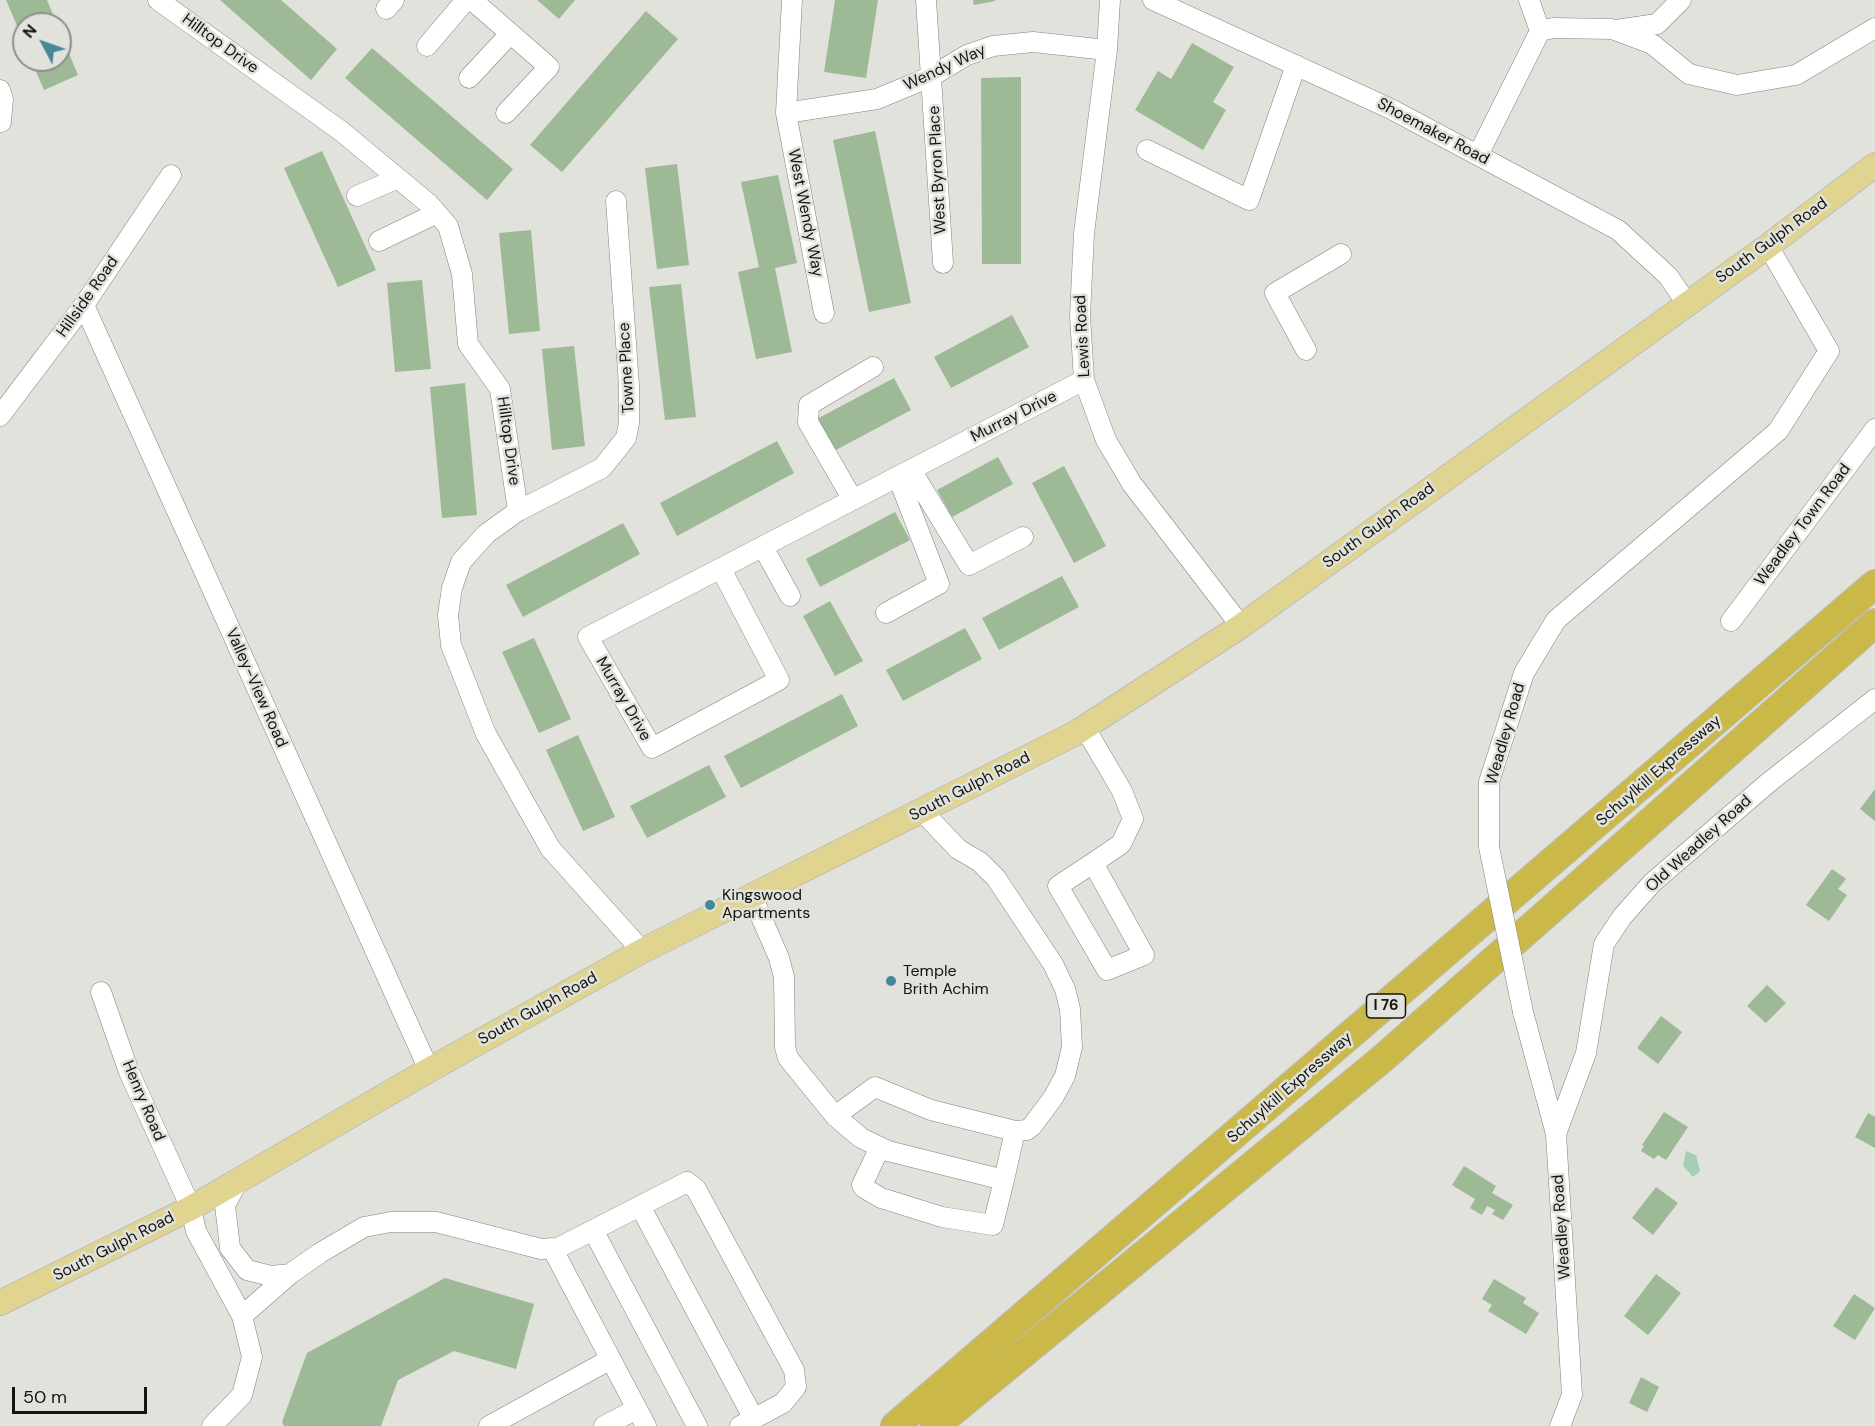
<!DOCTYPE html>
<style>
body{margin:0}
#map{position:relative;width:1875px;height:1426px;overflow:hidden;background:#e0e2db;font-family:"DM Sans",sans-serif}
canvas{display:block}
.north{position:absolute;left:12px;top:12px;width:60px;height:60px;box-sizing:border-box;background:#e0e2db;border:2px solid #8e8f8a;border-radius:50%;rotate:311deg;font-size:16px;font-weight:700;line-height:24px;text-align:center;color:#131311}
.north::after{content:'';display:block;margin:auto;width:21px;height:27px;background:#458898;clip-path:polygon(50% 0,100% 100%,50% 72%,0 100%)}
.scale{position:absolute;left:12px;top:1387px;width:135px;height:27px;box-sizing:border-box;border:3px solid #131311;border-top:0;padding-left:8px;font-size:18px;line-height:21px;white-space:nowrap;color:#131311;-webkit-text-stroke:4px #e0e2db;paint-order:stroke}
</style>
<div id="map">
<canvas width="1875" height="1426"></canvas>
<div class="north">N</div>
<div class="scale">50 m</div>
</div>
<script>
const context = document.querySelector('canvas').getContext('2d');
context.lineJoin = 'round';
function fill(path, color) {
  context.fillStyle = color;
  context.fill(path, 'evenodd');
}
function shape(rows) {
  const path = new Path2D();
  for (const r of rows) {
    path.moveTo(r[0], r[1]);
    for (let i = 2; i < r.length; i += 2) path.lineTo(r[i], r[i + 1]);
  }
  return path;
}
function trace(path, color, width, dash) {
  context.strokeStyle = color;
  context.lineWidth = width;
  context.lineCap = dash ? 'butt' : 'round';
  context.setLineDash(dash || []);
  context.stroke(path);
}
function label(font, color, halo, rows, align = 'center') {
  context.font = font + ' "DM Sans",sans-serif';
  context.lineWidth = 5;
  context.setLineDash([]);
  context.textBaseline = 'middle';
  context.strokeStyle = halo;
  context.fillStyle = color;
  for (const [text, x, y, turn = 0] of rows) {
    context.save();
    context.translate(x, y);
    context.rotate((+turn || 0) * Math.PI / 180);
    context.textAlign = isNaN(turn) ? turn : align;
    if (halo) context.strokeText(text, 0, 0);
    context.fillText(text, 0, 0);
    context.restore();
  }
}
fill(shape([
 [1686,1151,1696,1155,1700,1171,1693,1177,1683,1166]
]), '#a4cfb5');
fill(shape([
 [6,0,47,0,57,24,24,24,24,42],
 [220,0,281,0,337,49,311,80],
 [537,0,575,0,559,19],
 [835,0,878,0,866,78,824,72],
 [973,0,995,0,995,1,974,5],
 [646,11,678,39,562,172,530,145],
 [60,32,78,75,44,90,31,60,60,60],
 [1192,43,1234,67,1213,102,1226,110,1203,150,1135,110,1158,71,1171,79],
 [372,48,513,169,487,200,345,78],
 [1021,77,1021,264,982,264,981,78],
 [875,131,911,303,869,312,833,140],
 [322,151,376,270,338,287,284,168],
 [677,164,689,265,657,269,645,168],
 [778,175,797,263,775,268,792,352,756,359,738,272,759,267,741,182],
 [531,230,540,331,509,334,499,233],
 [422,280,431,369,395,372,387,283],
 [681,284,696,417,665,420,649,287],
 [1012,315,1029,347,951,388,934,357],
 [574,346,585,446,552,450,542,349],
 [894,378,911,410,832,452,815,420],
 [465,383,477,515,442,518,430,387],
 [777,441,794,473,677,536,660,503],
 [998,457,1013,484,952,517,937,490],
 [1064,466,1106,546,1074,563,1032,483],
 [895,512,910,540,820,587,806,559],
 [623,523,640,554,523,617,506,585],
 [1062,576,1079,607,999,650,982,618],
 [830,601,863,661,835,676,803,616],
 [965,628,982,659,903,701,886,670],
 [534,638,571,719,539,733,502,652],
 [842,694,858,726,741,788,724,756],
 [578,735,615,817,583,831,546,750],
 [709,765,726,797,647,838,630,806],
 [1875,789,1875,821,1860,809],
 [1832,869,1846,879,1838,889,1847,895,1829,921,1806,905],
 [1767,985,1786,1003,1766,1023,1747,1006],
 [1661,1016,1682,1032,1658,1064,1637,1048],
 [1664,1112,1688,1127,1666,1160,1658,1155,1654,1159,1641,1151,1644,1146,1642,1145],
 [1868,1113,1875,1117,1875,1148,1855,1137],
 [1464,1166,1496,1186,1492,1193,1513,1205,1503,1220,1492,1214,1495,1210,1487,1206,1482,1215,1470,1208,1475,1199,1452,1185],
 [1656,1187,1678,1203,1653,1235,1632,1218],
 [1656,1274,1681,1293,1648,1335,1624,1316],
 [445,1278,534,1304,516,1369,454,1351,398,1380,381,1426,284,1426,282,1422,307,1353],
 [1494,1279,1526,1298,1523,1303,1539,1313,1526,1334,1488,1311,1492,1305,1482,1299],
 [1854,1294,1875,1308,1855,1340,1833,1326],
 [1641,1377,1659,1387,1647,1412,1629,1403]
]), '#9db995');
const minor = shape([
 [158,0,341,131,429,204,448,226,462,274,468,344,500,389,518,511,486,534,461,562,452,588,448,615,451,645,486,734,550,848,642,951],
 [472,0,549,67,506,113],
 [792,0,786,113,824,313],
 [926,0,943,263],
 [1110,0,1107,50,1084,233,1080,316,1084,380,1106,440,1132,484,1241,626],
 [1153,0,1391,109,1618,230,1668,276,1686,302],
 [1529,0,1540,31],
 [386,9,394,0],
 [1616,30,1657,24,1681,0],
 [427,46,466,0],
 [469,78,510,34],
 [0,90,3,99,1,122],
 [786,113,877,99,932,76,967,55,993,46,1033,42,1107,50],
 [1147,150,1249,200,1296,65],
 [1478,155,1540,31,1553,28,1612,29,1652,44,1689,74,1737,85,1796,75,1875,28],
 [357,196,398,178],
 [379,241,437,213],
 [84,305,429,1070],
 [1306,350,1275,293,1341,254],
 [0,416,84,305,171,175],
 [911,470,969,565,1023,537],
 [853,500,808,422,809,405,873,367],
 [518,511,602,468,626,438,629,423,629,386,616,201],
 [763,547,790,596],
 [721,569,779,680,652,748,588,637,1084,380],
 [886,613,939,584,898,477],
 [1731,621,1875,429],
 [1085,728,1122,791,1133,819,1121,844,1093,863,1058,886,1107,970,1144,955,1093,863],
 [1489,847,1489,782,1524,673,1556,620,1778,431,1829,351,1768,246],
 [752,896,779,958,784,977,785,1047,788,1058,835,1116,861,1138,888,1151,1004,1180,1015,1131,1027,1130,1032,1126,1053,1098,1065,1076,1072,1047,1070,1009,1065,989,1053,964,996,878,980,862,958,849,922,811],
 [101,992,129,1072,191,1208,196,1231,242,1316,252,1357,242,1395,212,1426],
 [1523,1012,1556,1134,1572,1395,1560,1426],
 [835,1116,875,1087,931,1110,1015,1131],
 [1556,1134,1586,1053,1604,944,1622,917,1652,883,1768,783,1875,699],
 [880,1147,862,1185,864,1188,881,1198,942,1217,993,1225,1004,1180],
 [238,1181,225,1205,230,1248,247,1270,271,1276,290,1274],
 [640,1206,754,1419],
 [593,1230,697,1426],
 [552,1248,646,1426],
 [242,1316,290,1274,320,1253,364,1227,391,1222,436,1222,541,1249,558,1248,687,1182,696,1189,794,1370,796,1387,783,1403,740,1426],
 [489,1426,611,1359],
 [604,1426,637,1409]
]);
const major = shape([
 [0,1303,191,1208,429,1070,642,951,1076,733,1241,626,1768,246,1875,165]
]);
const highway = shape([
 [895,1426,1875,584],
 [935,1426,1382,1059,1875,623]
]);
trace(minor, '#82837e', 21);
trace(major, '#bdbdbc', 26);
trace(highway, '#bdbdbc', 30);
trace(minor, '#fff', 20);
trace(major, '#dfd591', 24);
trace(highway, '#cab948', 28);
const minorBridge = shape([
 [1489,847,1523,1012]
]);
trace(minorBridge, '#82837e', 21, []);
trace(minorBridge, '#fff', 20);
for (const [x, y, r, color] of [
 [710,905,6,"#458898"],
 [891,981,6,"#458898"]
]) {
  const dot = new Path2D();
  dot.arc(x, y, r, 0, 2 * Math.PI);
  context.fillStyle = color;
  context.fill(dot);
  trace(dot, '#e0e2db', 2);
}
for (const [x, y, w] of [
 [1386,1006,39]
]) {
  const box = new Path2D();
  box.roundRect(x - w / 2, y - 12, w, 24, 4.5);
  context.fillStyle = '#e0e2db';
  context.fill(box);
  trace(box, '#131311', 1.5);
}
label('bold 15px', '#131311', null, [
 ["I 76",1386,1006]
]);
label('16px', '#131311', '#e0e2db', [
 ["Hilltop Drive",220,44,36],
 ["Wendy Way",945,68,-25],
 ["Shoemaker Road",1433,132,28],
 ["West Byron Place",938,170,-93],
 ["West Wendy Way",805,213,79],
 ["South Gulph Road",1772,241,-36],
 ["Hillside Road",88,297,-55],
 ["Lewis Road",1083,336,-93],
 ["Towne Place",627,368,-93],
 ["Murray Drive",1014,417,-27],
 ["Hilltop Drive",508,441,82],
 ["Weadley Town Road",1803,525,-53],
 ["South Gulph Road",1379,526,-36],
 ["Valley-View Road",256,688,66],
 ["Murray Drive",623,699,60],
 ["Weadley Road",1506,734,-74],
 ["Schuylkill Expressway",1659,771,-41],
 ["South Gulph Road",970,787,-27],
 ["Old Weadley Road",1699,844,-42],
 ["South Gulph Road",538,1009,-29],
 ["Schuylkill Expressway",1290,1088,-41],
 ["Henry Road",143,1101,67],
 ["Weadley Road",1562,1227,-94],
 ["South Gulph Road",114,1247,-27]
]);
label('16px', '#131311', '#e0e2db', [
 ["Kingswood",722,896],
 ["Apartments",722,914],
 ["Temple",903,972],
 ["Brith Achim",903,990]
], 'left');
</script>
